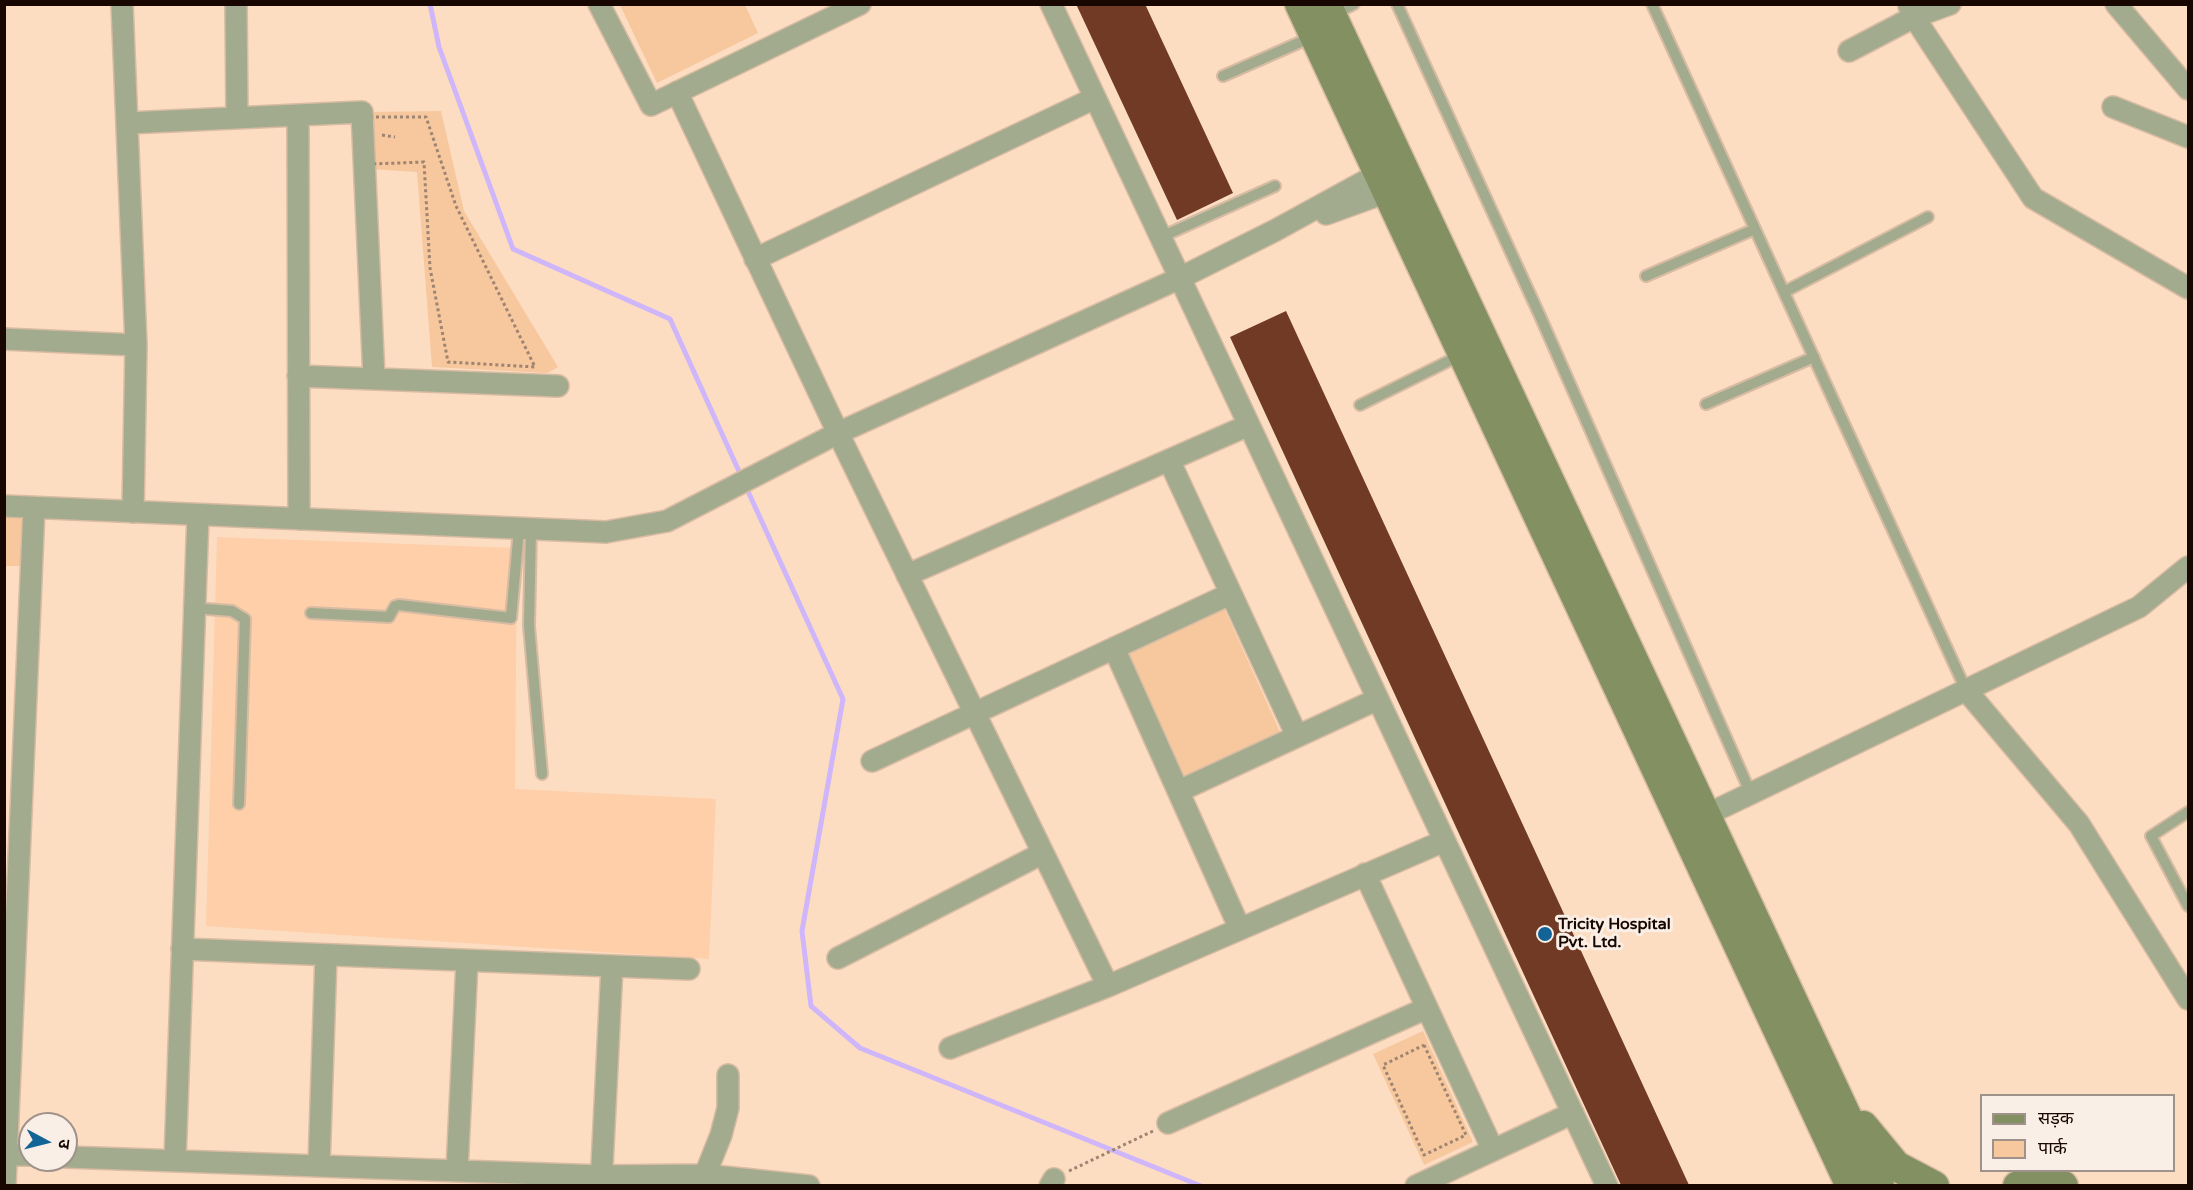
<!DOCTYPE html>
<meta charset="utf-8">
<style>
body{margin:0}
#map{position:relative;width:2193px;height:1190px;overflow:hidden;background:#fdddc2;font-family:"Varela Round","Noto Sans Devanagari",sans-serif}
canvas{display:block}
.frame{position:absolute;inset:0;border:6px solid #180700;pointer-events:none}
.legend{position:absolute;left:1980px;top:1094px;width:195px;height:78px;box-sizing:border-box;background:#f9efe6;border:2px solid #9f928a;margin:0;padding:8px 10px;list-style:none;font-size:18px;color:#180700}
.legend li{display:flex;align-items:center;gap:12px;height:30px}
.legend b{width:30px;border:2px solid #9f928a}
.north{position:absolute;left:18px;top:1112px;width:60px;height:60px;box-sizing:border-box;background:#f9efe6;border:2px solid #9f928a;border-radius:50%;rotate:97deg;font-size:16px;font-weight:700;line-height:24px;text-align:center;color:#180700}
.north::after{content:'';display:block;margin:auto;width:21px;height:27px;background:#116495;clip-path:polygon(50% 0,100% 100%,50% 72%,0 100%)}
</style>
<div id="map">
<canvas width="2193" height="1190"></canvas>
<div class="frame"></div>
<ul class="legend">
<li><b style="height:8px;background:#829062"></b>सड़क</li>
<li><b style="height:16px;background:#f7c79d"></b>पार्क</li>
</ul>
<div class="north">उ</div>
</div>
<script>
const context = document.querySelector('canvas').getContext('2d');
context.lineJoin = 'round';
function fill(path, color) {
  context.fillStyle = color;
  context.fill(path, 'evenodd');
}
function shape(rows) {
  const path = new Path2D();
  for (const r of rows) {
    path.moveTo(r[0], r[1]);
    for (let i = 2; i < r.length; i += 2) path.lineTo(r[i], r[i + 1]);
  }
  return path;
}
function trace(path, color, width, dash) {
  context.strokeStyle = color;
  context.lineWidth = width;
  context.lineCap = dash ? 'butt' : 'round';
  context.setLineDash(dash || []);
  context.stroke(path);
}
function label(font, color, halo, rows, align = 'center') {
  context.font = font + ' "Varela Round",sans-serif';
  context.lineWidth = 6;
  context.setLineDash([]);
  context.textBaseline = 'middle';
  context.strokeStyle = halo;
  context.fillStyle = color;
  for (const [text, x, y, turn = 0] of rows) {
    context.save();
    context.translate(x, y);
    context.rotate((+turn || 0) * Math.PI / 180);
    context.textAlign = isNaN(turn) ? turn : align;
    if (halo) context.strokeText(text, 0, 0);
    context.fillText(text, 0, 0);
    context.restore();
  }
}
fill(shape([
 [217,537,517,548,515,789,716,799,709,959,206,926]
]), '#fecfa8');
fill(shape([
 [620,5,745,5,758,33,657,83],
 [441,111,464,211,558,367,547,373,432,367,417,172,370,169,368,112],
 [5,515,24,516,22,566,5,566],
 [1224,608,1281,734,1182,779,1126,653],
 [1423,1031,1473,1142,1424,1165,1373,1054]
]), '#f7c79d');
trace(shape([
 [430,4,439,47,513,249,670,319,742,478],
 [746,487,843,699,802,931,811,1006,860,1048,1201,1186]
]), '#cfb5f9', 5);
fill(shape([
 [1076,4,1145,4,1233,193,1177,220],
 [1286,311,1689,1185,1621,1185,1230,337]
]), '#703a25');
const lane = shape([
 [1397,4,1540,316,1751,794],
 [1652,4,1966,690],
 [1334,14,1354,4],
 [1223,76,1312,37],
 [1161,237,1275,186],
 [1646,276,1755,229],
 [1784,292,1928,217],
 [1706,404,1814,357],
 [1360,405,1463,354],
 [531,529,529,626,542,774],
 [194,608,232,611,245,619,239,804],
 [311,613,389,617,395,606,399,605,511,618,519,529],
 [2188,812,2151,836,2188,906]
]);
const street = shape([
 [122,4,136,345,133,512],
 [236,4,237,118],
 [599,4,651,105,860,4],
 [1051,4,1607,1186],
 [1950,4,1914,17,2033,198,2188,288],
 [2116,4,2188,89],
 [1849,51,1914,17,1909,6],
 [677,92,838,433,1108,986],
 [2113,107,2188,137],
 [298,115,299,519],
 [128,123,362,112,374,379],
 [1326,214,1398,188],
 [755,259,1095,98],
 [4,339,136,345],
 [298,376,558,386],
 [1169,460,1297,736],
 [4,506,606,532,667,521,838,433,1180,278,1274,231,1391,167],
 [907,575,1249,425],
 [1114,648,1240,929],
 [1966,690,2079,824,2188,999],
 [872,761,1230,594],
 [1179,791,1378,699],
 [1706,815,2139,607,2188,567],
 [1365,874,1492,1148],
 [182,949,689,969],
 [838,958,1043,853],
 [950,1048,1108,986,1444,841],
 [1168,1123,1427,1008],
 [7,1155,30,1155],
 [66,1157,601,1176,705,1175,809,1186],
 [175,1161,198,515],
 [319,1166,326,955],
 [457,1171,467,961],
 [705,1175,721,1135,728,1108,728,1075],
 [5,1186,34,508],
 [601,1186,612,966],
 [1050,1186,1054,1179],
 [1416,1186,1573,1113]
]);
const secondary = shape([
 [1300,4,1851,1186],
 [1326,4,1879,1186],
 [1863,1126,1896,1166,1934,1186],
 [2018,1186,2031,1182,2063,1186]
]);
trace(lane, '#d8bba3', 14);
trace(street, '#d8bba3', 24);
trace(secondary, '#d8bba3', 33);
trace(shape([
 [370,117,426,117,456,206,535,367,448,362,430,268,424,162,372,164,370,117],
 [382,135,395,137],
 [1424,1045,1466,1135,1424,1155,1383,1065,1424,1045],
 [1069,1171,1153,1131]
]), '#9e8472', 3, [3, 3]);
trace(lane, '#a2ab8d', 10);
trace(street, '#a2ab8d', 21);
trace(secondary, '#829062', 30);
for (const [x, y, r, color] of [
 [1545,934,8,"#116495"]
]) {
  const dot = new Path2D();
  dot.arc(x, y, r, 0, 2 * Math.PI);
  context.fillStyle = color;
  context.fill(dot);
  trace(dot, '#f9efe6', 2);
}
label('bold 16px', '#180700', '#f9efe6', [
 ["Tricity Hospital",1558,925],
 ["Pvt. Ltd.",1558,943]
], 'left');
</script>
